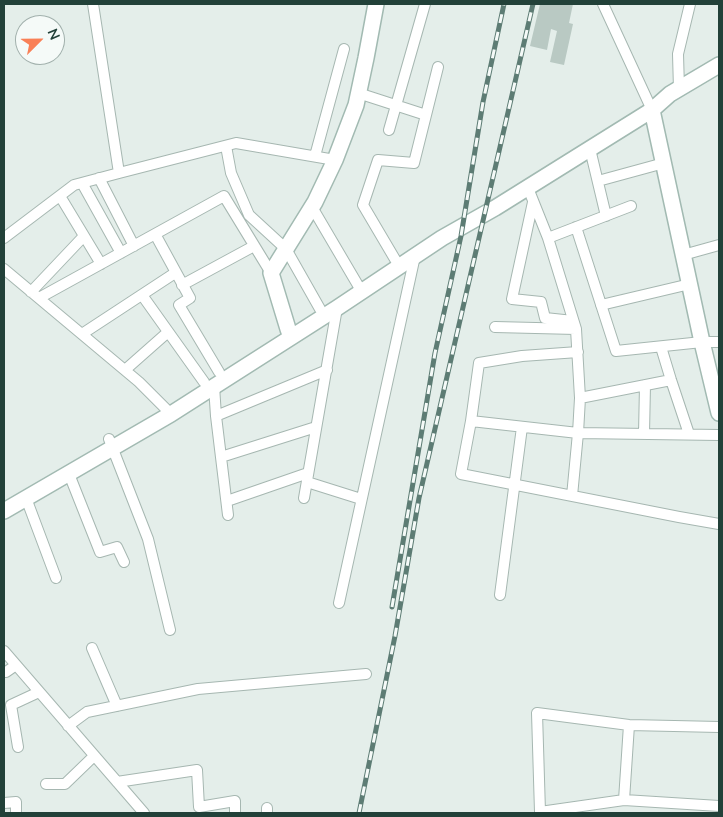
<!DOCTYPE html>
<style>
body{margin:0}
#map{position:relative;width:723px;height:817px;overflow:hidden;background:#e4eeea;font-family:"Nunito Sans",sans-serif}
canvas{display:block}
.frame{position:absolute;inset:0;border:5px solid #224139;pointer-events:none}
.north{position:absolute;left:15px;top:15px;width:50px;height:50px;box-sizing:border-box;background:#f5faf8;border:1px solid #a1b0ac;border-radius:50%;rotate:67deg;font-size:14px;font-weight:700;line-height:20px;text-align:center;color:#224139}
.north::after{content:'';display:block;margin:auto;width:18px;height:22px;background:#f98057;clip-path:polygon(50% 0,100% 100%,50% 72%,0 100%)}
</style>
<div id="map">
<canvas width="723" height="817"></canvas>
<div class="frame"></div>
<div class="north">N</div>
</div>
<script>
const context = document.querySelector('canvas').getContext('2d');
context.lineJoin = 'round';
function fill(path, color) {
  context.fillStyle = color;
  context.fill(path, 'evenodd');
}
function shape(rows) {
  const path = new Path2D();
  for (const r of rows) {
    path.moveTo(r[0], r[1]);
    for (let i = 2; i < r.length; i += 2) path.lineTo(r[i], r[i + 1]);
  }
  return path;
}
function trace(path, color, width, dash) {
  context.strokeStyle = color;
  context.lineWidth = width;
  context.lineCap = dash ? 'butt' : 'round';
  context.setLineDash(dash || []);
  context.stroke(path);
}
fill(shape([
 [540,4,573,4,569,23,573,24,564,65,550,62,557,31,551,29,547,50,530,46]
]), '#b9c9c3');
const street = shape([
 [93,4,119,173],
 [603,4,652,110],
 [679,89,678,54,690,4],
 [358,93,426,115],
 [389,130,425,4],
 [226,146,231,173,249,215,286,249,320,309],
 [590,149,606,216],
 [315,156,344,49],
 [99,178,134,246],
 [598,181,664,163],
 [82,183,121,253],
 [528,188,548,238,576,329,580,398,578,433,572,496],
 [60,196,101,264],
 [533,202,512,299,541,302,545,318,573,321],
 [312,207,359,287],
 [576,227,616,351,702,342,719,342],
 [155,234,190,298,179,305,219,372],
 [4,238,74,185,119,173,236,143,335,160],
 [548,238,631,206],
 [683,255,719,245],
 [399,266,363,205,378,160,414,163,438,67],
 [4,269,139,382,171,414],
 [182,285,254,246],
 [31,292,84,236],
 [142,295,204,382],
 [39,298,224,196,271,273],
 [601,305,690,284],
 [495,327,576,329],
 [82,334,175,273],
 [661,347,671,380,689,434],
 [578,352,522,356,479,363,471,421,461,474,679,517,719,524],
 [125,370,168,332],
 [214,386,216,416,228,515],
 [580,398,671,380],
 [216,416,327,370],
 [471,421,578,433,719,435],
 [644,434,645,385],
 [109,439,148,539,170,630],
 [221,457,316,427],
 [69,474,100,552,117,547,124,562],
 [307,482,361,499],
 [26,498,56,578],
 [304,498,337,308],
 [227,501,308,473],
 [500,595,522,427],
 [339,603,415,256],
 [92,648,117,706],
 [4,651,144,813],
 [4,672,6,672,16,665],
 [68,726,87,712,198,689,366,674],
 [719,727,629,725,537,713,540,812,624,800,719,806],
 [18,747,11,705,39,692],
 [117,782,197,770,199,807,235,801,235,813],
 [46,784,65,784,94,756],
 [624,800,629,725],
 [4,803,16,802,16,813],
 [267,813,267,808]
]);
const secondary = shape([
 [652,110,702,342,719,413],
 [291,337,288,329,271,273,315,202,335,160,356,105,366,58,376,4],
 [4,511,171,414,337,308,442,238,495,208,652,110,670,94,719,65]
]);
trace(street, '#a6b7b1', 12);
trace(secondary, '#a2bab2', 18);
trace(street, '#fff', 10);
trace(secondary, '#fff', 15);
const rail = shape([
 [392,607,435,353,461,236,483,102,504,4],
 [359,813,395,636,419,498,533,4]
]);
trace(rail, '#5d7c74', 5);
trace(rail, '#f5faf8', 3, [9]);
</script>
